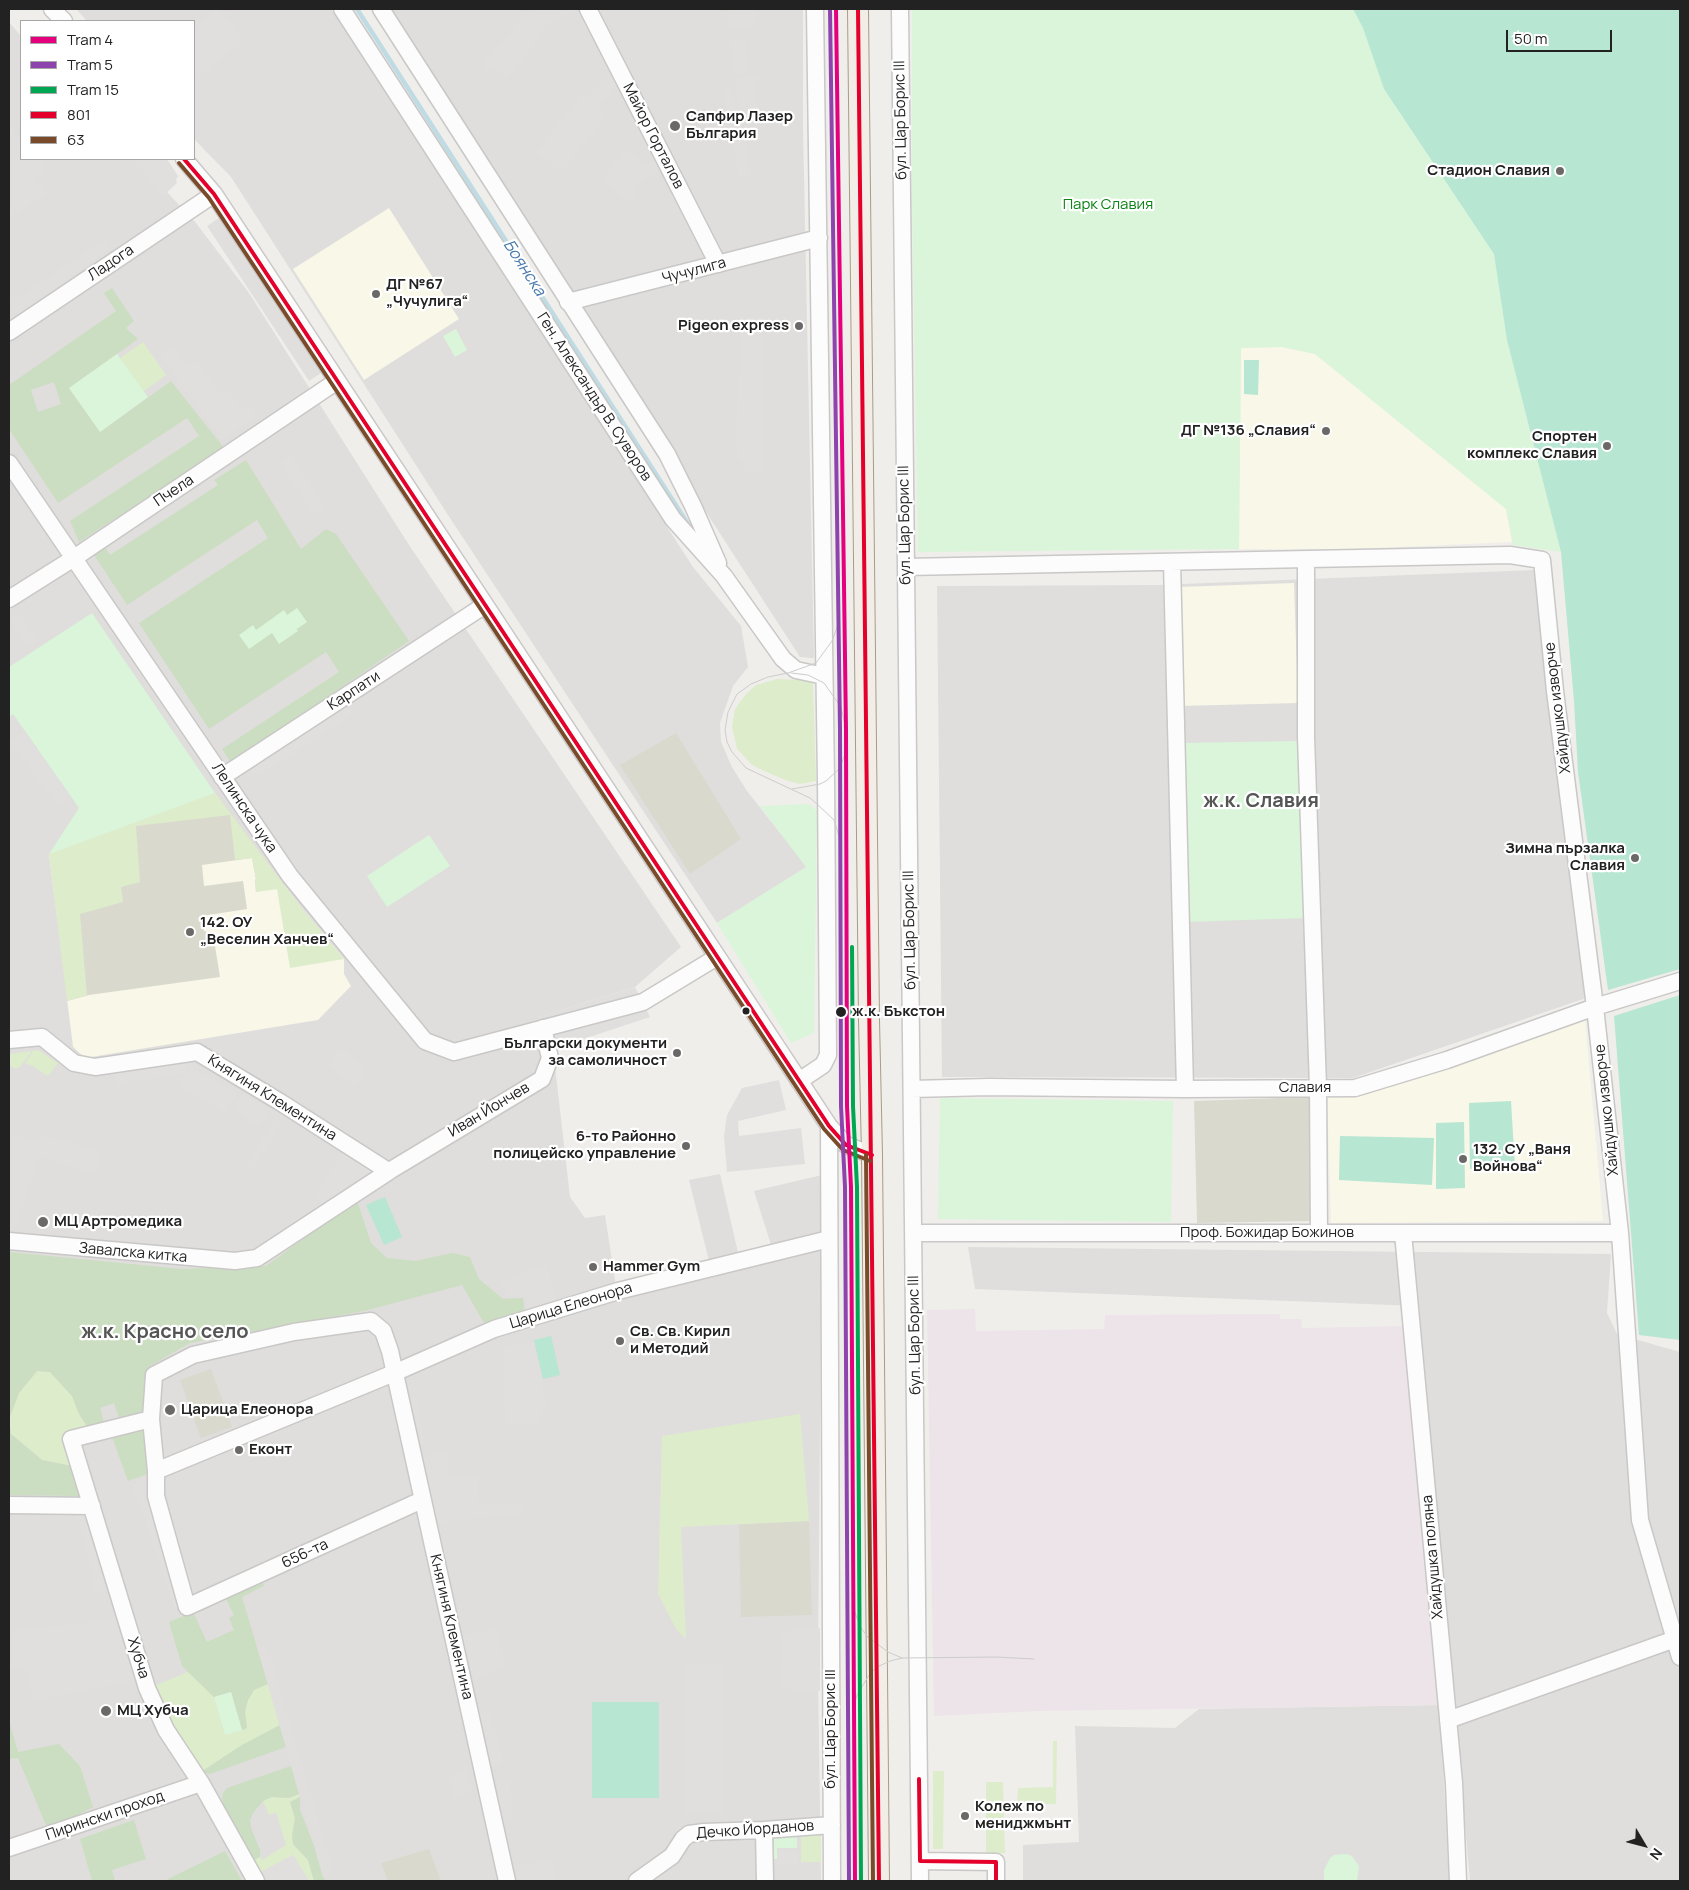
<!DOCTYPE html>
<meta charset="utf-8">
<style>
body{margin:0}
#map{position:relative;width:1689px;height:1890px;overflow:hidden;background:#f0eeeb;font-family:Manrope,sans-serif}
canvas{display:block}
.frame{position:absolute;inset:0;border:10px solid #222;pointer-events:none}
.legend{position:absolute;left:20px;top:20px;width:175px;height:140px;box-sizing:border-box;background:#fff;border:1px solid #a7a7a7;margin:0;padding:6px 9px;list-style:none;font-size:15px;color:#222}
.legend li{display:flex;align-items:center;gap:10px;height:25px}
.legend b{width:25px;border:1px solid #a7a7a7}
.north{position:absolute;left:1619px;top:1820px;width:50px;height:50px;-webkit-text-stroke:4px #fff;paint-order:stroke;rotate:127deg;font-size:14px;font-weight:700;line-height:20px;text-align:center;color:#222}
.north::after{content:'';display:block;margin:auto;width:18px;height:22px;background:#222;clip-path:polygon(50% 0,100% 100%,50% 72%,0 100%)}
.scale{position:absolute;left:1506px;top:30px;width:106px;height:22px;box-sizing:border-box;border:2px solid #222;border-top:0;padding-left:6px;font-size:15px;line-height:18px;white-space:nowrap;color:#222;-webkit-text-stroke:4px #fff;paint-order:stroke}
</style>
<div id="map">
<canvas width="1689" height="1890"></canvas>
<div class="frame"></div>
<ul class="legend">
<li><b style="height:6px;background:#e5007d"></b>Tram 4</li>
<li><b style="height:6px;background:#8e44ad"></b>Tram 5</li>
<li><b style="height:6px;background:#00a651"></b>Tram 15</li>
<li><b style="height:6px;background:#e4002b"></b>801</li>
<li><b style="height:6px;background:#7a4b2a"></b>63</li>
</ul>
<div class="north">N</div>
<div class="scale">50 m</div>
</div>
<script>
const context = document.querySelector('canvas').getContext('2d');
context.lineJoin = 'round';
function fill(path, color) {
  context.fillStyle = color;
  context.fill(path, 'evenodd');
}
function shape(rows) {
  const path = new Path2D();
  for (const r of rows) {
    path.moveTo(r[0], r[1]);
    for (let i = 2; i < r.length; i += 2) path.lineTo(r[i], r[i + 1]);
  }
  return path;
}
function trace(path, color, width, dash) {
  context.strokeStyle = color;
  context.lineWidth = width;
  context.lineCap = dash ? 'butt' : 'round';
  context.setLineDash(dash || []);
  context.stroke(path);
}
function label(font, color, halo, rows, align = 'center') {
  context.font = font + ' Manrope,sans-serif';
  context.lineWidth = 4.5;
  context.setLineDash([]);
  context.textBaseline = 'middle';
  context.strokeStyle = halo;
  context.fillStyle = color;
  for (const [text, x, y, turn = 0] of rows) {
    context.save();
    context.translate(x, y);
    context.rotate((+turn || 0) * Math.PI / 180);
    context.textAlign = isNaN(turn) ? turn : align;
    if (halo) context.strokeText(text, 0, 0);
    context.fillText(text, 0, 0);
    context.restore();
  }
}
fill(shape([
 [76,9,331,9,693,567,741,626,748,667,733,686,720,723,721,742,732,767,747,791,807,867,717,923,448,515,231,177,194,139,194,21,87,21],
 [380,9,803,9,803,127,814,658,800,657],
 [9,22,21,36,21,159,136,159,196,223,249,293,409,545,681,947,635,987,539,1017,553,1049,570,1197,585,1218,605,1215,616,1287,710,1265,689,1180,720,1174,739,1257,772,1248,754,1191,822,1175,818,1670,821,1881,9,1881],
 [1534,570,1586,998,1353,1078,942,1077,937,586,1159,585],
 [968,1247,1611,1254,1607,1313,1617,1334,1680,1352,1680,1881,1470,1881,1419,1306,975,1289],
 [1440,1705,1449,1881,1023,1881,1023,1845,1079,1842,1075,1726,1175,1728,1199,1709]
]), '#dfdedc');
fill(shape([
 [975,1309,976,1331,1104,1329,1105,1315,1280,1314,1280,1319,1301,1319,1302,1328,1404,1326,1440,1705,1038,1711,934,1716,927,1310]
]), '#ede4e9');
fill(shape([
 [389,208,459,319,364,380,293,269],
 [1282,347,1315,354,1506,509,1512,542,1352,549,1239,549,1241,348],
 [1294,583,1298,703,1179,706,1178,587],
 [215,793,299,905,344,959,344,974,351,986,318,1020,85,1058,73,1047,49,854],
 [1585,1019,1603,1221,1331,1223,1327,1096,1362,1094]
]), '#f8f7e8');
fill(shape([
 [676,733,741,839,690,874,620,765],
 [215,793,284,885,256,892,255,879,256,879,252,858,202,865,204,886,243,881,247,909,202,916,204,931,213,934,220,977,89,995,67,1001,54,893,126,826],
 [1309,1097,1312,1221,1197,1223,1194,1101],
 [211,1369,232,1427,201,1438,180,1380],
 [809,1521,812,1615,741,1617,739,1524],
 [429,1849,441,1881,388,1881,381,1863]
]), '#d9d9cd');
fill(shape([
 [143,342,166,375,143,392,120,358],
 [777,679,802,680,813,683,816,781,800,784,788,781,764,771,752,765,737,749,732,727,735,709,746,694,756,685],
 [215,793,299,905,344,959,290,968,277,889,256,892,255,879,256,879,252,858,235,860,230,815,136,826,140,882,121,887,123,902,80,914,87,995,67,1001,49,854],
 [38,1050,58,1063,48,1076,31,1065,25,1063,33,1051],
 [32,1051,19,1068,14,1068,9,1065,9,1054],
 [37,1371,50,1372,72,1396,79,1414,90,1431,66,1437,72,1466,42,1460,11,1434,9,1419,19,1393],
 [800,1414,809,1521,681,1527,686,1639,676,1629,658,1594,662,1436],
 [188,1672,214,1697,225,1735,247,1728,245,1711,248,1700,254,1690,268,1684,280,1725,242,1745,201,1772,181,1741,156,1685],
 [1053,1741,1057,1741,1056,1804,1017,1804,1018,1788,1053,1787],
 [933,1771,944,1771,943,1849,933,1849],
 [986,1782,1003,1782,1005,1853,986,1853],
 [299,1794,300,1797,290,1802,295,1818,292,1836,293,1844,308,1860,314,1881,309,1881,293,1855,261,1872,253,1861,260,1857,262,1860,286,1845,276,1812,269,1815,263,1801,272,1797,289,1798],
 [801,1834,821,1834,821,1862,801,1862]
]), '#ddeccb');
fill(shape([
 [112,288,134,321,126,328,138,339,69,388,100,432,171,381,224,448,79,542,70,521,199,436,187,418,58,503,9,429,9,385,116,311,104,293],
 [54,382,61,404,38,412,31,390],
 [246,460,301,549,326,529,336,534,409,641,231,763,222,749,339,672,326,652,209,729,139,623,268,538,257,520,127,605,94,555],
 [357,1200,371,1243,387,1258,415,1261,452,1253,470,1257,479,1279,503,1299,523,1298,525,1315,484,1323,462,1285,364,1311,190,1343,148,1367,144,1416,120,1421,114,1403,100,1408,105,1426,90,1431,79,1414,72,1396,50,1372,37,1371,19,1393,9,1419,11,1434,42,1460,72,1466,79,1496,9,1495,9,1252,182,1269,266,1266],
 [145,1426,150,1473,128,1481,112,1437],
 [262,1581,264,1586,242,1597,268,1684,254,1690,248,1700,245,1711,247,1728,242,1730,231,1692,214,1697,182,1666,169,1622,193,1612,207,1642,234,1630,229,1618,234,1615,226,1599],
 [9,1720,18,1752,59,1744,80,1766,93,1807,48,1830,18,1758,9,1759],
 [280,1725,286,1747,210,1774,201,1772,242,1745],
 [291,1766,299,1794,289,1798,272,1797,263,1801,253,1813,250,1820,251,1828,260,1850,260,1857,252,1861,225,1813,222,1798,223,1793,227,1788],
 [300,1797,300,1810,315,1848,323,1877,327,1881,314,1881,308,1860,293,1844,292,1836,295,1818,290,1802],
 [134,1820,146,1859,112,1870,115,1881,92,1881,80,1839],
 [225,1851,242,1881,169,1881,168,1879]
]), '#cbdec1');
fill(shape([
 [912,9,1353,9,1363,28,1384,89,1494,253,1507,340,1561,552,1513,545,1506,509,1315,354,1282,347,1241,348,1239,549,918,552,912,195],
 [456,329,467,350,455,357,443,336],
 [117,354,148,397,100,432,69,388],
 [297,608,307,622,297,629,295,627,298,631,279,644,272,633,249,649,239,635,253,625,256,630,284,610,287,615],
 [92,613,215,793,49,854,79,808,13,714,9,717,9,667],
 [1300,741,1307,918,1186,922,1179,743],
 [806,804,811,805,817,811,814,1033,791,1043,717,923,806,867,760,806],
 [429,835,450,866,387,907,367,876],
 [940,1098,1173,1101,1171,1222,938,1219],
 [231,1692,242,1730,225,1735,214,1697],
 [774,1834,797,1834,797,1848,777,1848,777,1859,773,1859],
 [1346,1854,1352,1856,1359,1866,1357,1881,1324,1881,1324,1870,1330,1858,1334,1855]
]), '#daf5da');
fill(shape([
 [1353,9,1680,9,1680,969,1608,990,1578,772,1574,701,1561,552,1507,340,1494,254,1384,89,1363,28],
 [1244,360,1259,360,1258,395,1244,394],
 [1680,995,1680,1340,1639,1335,1614,1016],
 [1511,1101,1515,1168,1470,1169,1469,1103],
 [1464,1122,1465,1188,1436,1189,1436,1123],
 [1340,1136,1434,1138,1432,1185,1339,1180],
 [385,1197,402,1237,384,1245,366,1205],
 [551,1336,560,1375,543,1379,534,1340],
 [592,1702,659,1702,659,1798,592,1798]
]), '#b7e6d2');
fill(shape([
 [216,9,219,9,245,40,194,81,194,27],
 [534,9,577,9,542,26,547,30,506,79,493,68,487,73,480,67,526,13],
 [727,9,756,9,756,27,728,29],
 [746,39,748,73,734,74,728,40],
 [610,74,619,84,598,107,607,116,562,173,536,152,581,95,585,98],
 [757,76,757,119,742,118,734,78],
 [733,88,751,175,739,177,722,90],
 [9,123,21,139,21,159,42,159,48,167,36,177,47,193,9,219],
 [628,149,645,164,658,155,665,166,635,188,639,192,629,204,601,179],
 [131,159,167,159,178,176,176,180,177,183,163,196],
 [219,218,321,373,309,381,207,226],
 [103,240,110,250,9,319,9,304],
 [741,317,761,317,761,474,744,473,744,460,739,459,738,453,735,451],
 [171,346,186,366,196,359,222,395,229,391,242,409,249,404,257,415,222,441,159,355],
 [291,454,326,507,314,515,279,462],
 [210,474,218,485,110,555,103,544],
 [20,612,38,641,27,648,9,620],
 [347,700,356,713,256,777,248,764],
 [24,730,72,798,59,808,9,742],
 [635,987,650,1017,553,1049,539,1017],
 [340,1047,369,1069,355,1087,326,1065],
 [184,1061,186,1073,191,1066,237,1094,225,1113,179,1085,186,1073,116,1084,114,1072],
 [779,1080,786,1110,738,1121,739,1136,801,1128,805,1164,727,1172,724,1136,727,1115,742,1088],
 [243,1093,270,1110,260,1127,233,1110],
 [275,1118,282,1122,253,1171,246,1167],
 [9,1133,36,1142,41,1134,102,1152,94,1175,39,1156,17,1226,9,1224],
 [345,1149,380,1170,322,1205,315,1194],
 [547,1264,557,1301,527,1310,524,1295,506,1296,502,1281],
 [534,1343,547,1409,541,1411,541,1423,505,1425,503,1347],
 [417,1397,425,1444,413,1446,403,1398],
 [447,1454,448,1475,478,1476,479,1503,523,1505,524,1514,432,1523,416,1455],
 [157,1475,199,1601,174,1609,132,1484],
 [93,1512,113,1588,96,1593,77,1516],
 [120,1619,138,1681,35,1700,24,1666,9,1670,9,1631],
 [497,1628,505,1666,474,1681,460,1635],
 [820,1628,820,1691,780,1689,783,1631],
 [267,1644,334,1874,323,1877,257,1647],
 [685,1665,723,1665,723,1813,685,1813],
 [480,1713,491,1714,492,1729,497,1730,498,1750,502,1750,502,1764,490,1766],
 [467,1772,473,1791,454,1797,448,1778],
 [510,1781,513,1820,501,1822,497,1783],
 [777,1851,798,1851,798,1865,777,1865],
 [293,1855,309,1881,266,1881,261,1872],
 [554,1861,555,1881,518,1881,514,1865]
]), '#e0dfde');
trace(shape([
 [357,9,690,527]
]), '#bfdbe3', 4.5);
const minor = shape([
 [52,9,64,21],
 [342,9,673,519,724,576,783,659,796,670,824,676],
 [381,9,667,454,693,506,718,563],
 [588,9,718,264],
 [900,9,920,1881],
 [184,159,214,194,829,1126,846,1145,872,1155],
 [568,302,819,238],
 [9,332,214,194],
 [9,463,290,876,425,1041,454,1052,643,1002,717,957],
 [1306,560,1306,737,1318,1087,1319,1233],
 [1172,562,1185,1089],
 [906,567,1510,555,1542,560,1555,691,1595,1007,1620,1233,1640,1520,1680,1657],
 [9,599,74,558,337,381],
 [222,777,485,605],
 [9,1040,42,1037,74,1063,95,1067,197,1052,280,1102,388,1171],
 [799,1081,823,1065,828,1055,826,781,815,9],
 [912,1089,989,1087,1185,1089,1355,1088,1447,1060,1595,1007,1680,981],
 [829,1126,832,1881],
 [914,1233,1620,1233],
 [1403,1233,1454,1783,1458,1881],
 [9,1241,235,1261,257,1258,391,1170,542,1079,550,1058,543,1028],
 [151,1419,71,1439,147,1688,166,1730,201,1783,256,1881],
 [156,1471,394,1373,494,1329,618,1291,829,1239],
 [422,1500,187,1607,156,1496,156,1471,151,1419,154,1375,193,1355,294,1332,371,1321,383,1331,390,1351,507,1881],
 [9,1505,92,1506],
 [1448,1720,1675,1639],
 [764,1830,765,1881],
 [9,1848,201,1783],
 [920,1861,996,1862,996,1881],
 [637,1881,672,1856,683,1839,689,1834,704,1832,764,1830,832,1825]
]);
const major = shape([
 [858,9,869,1020,872,1155,879,1881]
]);
trace(minor, '#c9c8c7', 19);
trace(major, '#a79c86', 22);
trace(minor, '#fdfcfc', 16);
trace(major, '#f3ede7', 20);
trace(shape([
 [838,625,832,641,816,663,788,673,768,677,751,684,737,694,728,712,725,730,727,742,732,752,746,768,810,798,817,804,834,820,840,839],
 [791,673,808,675,824,683,841,707,846,729],
 [792,789,820,784,826,781,839,769,846,752],
 [852,1605,861,1628,868,1637,888,1652,902,1658,996,1657,1034,1659],
 [853,1710,857,1695,869,1675,877,1667,890,1661,902,1658]
]), '#ccc', 1);
trace(shape([
 [858,9,879,1881],
 [184,159,214,194,829,1126,846,1145,872,1155],
 [919,1779,920,1861,996,1862,996,1881]
]), '#e4002b', 4);
trace(shape([
 [179,163,209,198,824,1129,843,1150,870,1161],
 [866,1155,873,1881]
]), '#7a4b2a', 4);
trace(shape([
 [836,9,846,729,847,1106,851,1187,855,1881]
]), '#e5007d', 4);
trace(shape([
 [830,9,840,729,841,1106,845,1187,849,1881]
]), '#8e44ad', 4);
trace(shape([
 [852,947,853,1106,857,1187,861,1881]
]), '#00a651', 4);
for (const [x, y, r, color] of [
 [675,126,6,"#6a6968"],
 [1560,171,5,"#6a6968"],
 [376,294,5,"#6a6968"],
 [799,326,5,"#6a6968"],
 [1326,431,5,"#6a6968"],
 [1607,446,5,"#6a6968"],
 [1635,858,5,"#6a6968"],
 [190,932,5,"#6a6968"],
 [746,1011,4.5,"#222"],
 [841,1012,6,"#222"],
 [677,1053,5,"#6a6968"],
 [686,1146,5,"#6a6968"],
 [1463,1159,5,"#6a6968"],
 [43,1222,6,"#6a6968"],
 [593,1267,5,"#6a6968"],
 [620,1341,5,"#6a6968"],
 [170,1410,6,"#6a6968"],
 [239,1450,5,"#6a6968"],
 [106,1711,6,"#6a6968"],
 [965,1816,5,"#6a6968"]
]) {
  const dot = new Path2D();
  dot.arc(x, y, r, 0, 2 * Math.PI);
  context.fillStyle = color;
  context.fill(dot);
  trace(dot, '#fff', 2);
}
label('bold 15px', '#222', '#fff', [
 ["Сапфир Лазер",686,117],
 ["България",686,134],
 ["Стадион Славия",1550,171,"right"],
 ["ДГ №67",386,285],
 ["„Чучулига“",386,302],
 ["Pigeon express",789,326,"right"],
 ["ДГ №136 „Славия“",1316,431,"right"],
 ["Спортен",1597,437,"right"],
 ["комплекс Славия",1597,454,"right"],
 ["Зимна пързалка",1625,849,"right"],
 ["Славия",1625,866,"right"],
 ["142. ОУ",200,923],
 ["„Веселин Ханчев“",200,940],
 ["Български документи",667,1044,"right"],
 ["за самоличност",667,1061,"right"],
 ["6-то Районно",676,1137,"right"],
 ["полицейско управление",676,1154,"right"],
 ["132. СУ „Ваня",1473,1150],
 ["Войнова“",1473,1167],
 ["МЦ Артромедика",54,1222],
 ["Hammer Gym",603,1267],
 ["Св. Св. Кирил",630,1332],
 ["и Методий",630,1349],
 ["Царица Елеонора",181,1410],
 ["Еконт",249,1450],
 ["МЦ Хубча",117,1711],
 ["Колеж по",975,1807],
 ["мениджмънт",975,1824]
], 'left');
label('15px', '#222', '#fff', [
 ["бул. Цар Борис III",901,120,-91],
 ["Майор Горталов",653,136,63],
 ["Ладога",111,263,-34],
 ["Чучулига",694,271,-15],
 ["Ген. Александър В. Суворов",594,397,57],
 ["Пчела",174,491,-34],
 ["бул. Цар Борис III",905,525,-91],
 ["Карпати",354,691,-33],
 ["Хайдушко изворче",1558,708,-97],
 ["Лелинска чука",244,808,56],
 ["бул. Цар Борис III",910,930,-91],
 ["Славия",1305,1088],
 ["Княгиня Клементина",272,1098,32],
 ["Иван Йончев",489,1110,-31],
 ["Хайдушко изворче",1607,1110,-96],
 ["Проф. Божидар Божинов",1267,1233],
 ["Завалска китка",133,1253,5],
 ["Царица Елеонора",571,1306,-17],
 ["бул. Цар Борис III",915,1335,-91],
 ["656-та",305,1554,-25],
 ["Хайдушка поляна",1433,1557,-95],
 ["Княгиня Клементина",451,1627,77],
 ["Хубча",138,1658,73],
 ["бул. Цар Борис III",831,1729,-90],
 ["Пирински проход",105,1816,-19],
 ["Дечко Йорданов",755,1830,-4]
]);
label('15px', '#0c8416', '#fff', [
 ["Парк Славия",1108,205]
]);
label('bold 15px', '#222', '#fff', [
 ["ж.к. Бъкстон",852,1012]
], 'left');
label('italic 16px', '#4a7aab', '#fff', [
 ["Боянска",524,268,57]
]);
label('bold 20px', '#555', '#fff', [
 ["ж.к. Славия",1261,801],
 ["ж.к. Красно село",165,1332]
]);
</script>
